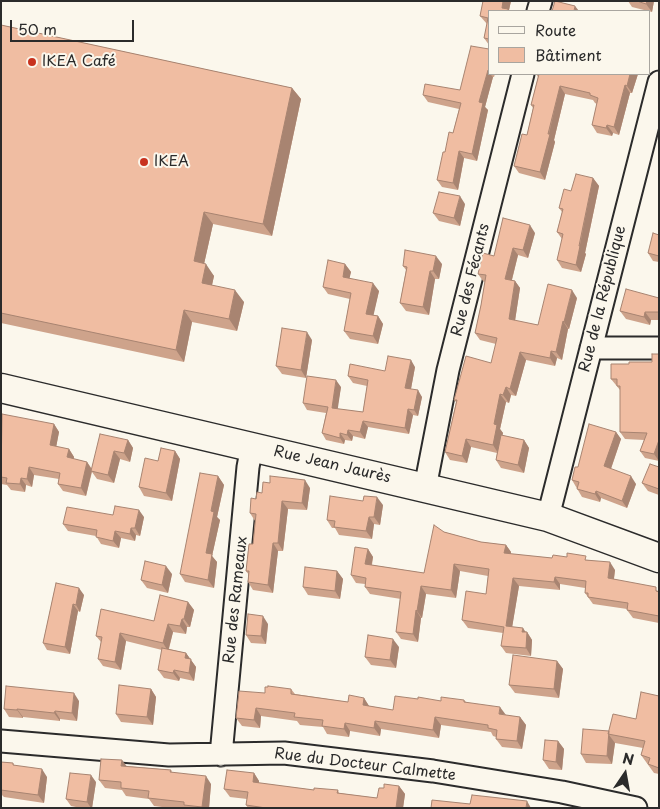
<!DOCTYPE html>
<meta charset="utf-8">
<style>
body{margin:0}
#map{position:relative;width:660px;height:809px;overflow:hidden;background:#fbf7ec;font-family:"Playpen Sans",sans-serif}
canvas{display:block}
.frame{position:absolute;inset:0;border:2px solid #2b2b2b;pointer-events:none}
.legend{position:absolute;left:488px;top:10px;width:162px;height:65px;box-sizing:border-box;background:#fbf7ec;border:1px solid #a8a59f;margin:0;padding:6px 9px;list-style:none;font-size:15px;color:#2b2b2b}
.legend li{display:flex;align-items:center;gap:10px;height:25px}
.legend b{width:25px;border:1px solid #a8a59f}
.north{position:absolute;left:600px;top:749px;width:50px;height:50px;-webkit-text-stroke:4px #fbf7ec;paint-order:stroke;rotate:12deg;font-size:14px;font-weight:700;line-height:20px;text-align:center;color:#2b2b2b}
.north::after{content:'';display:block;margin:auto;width:18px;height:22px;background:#2b2b2b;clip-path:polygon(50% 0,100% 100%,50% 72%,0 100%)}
.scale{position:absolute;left:10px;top:20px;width:124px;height:22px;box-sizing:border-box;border:2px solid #2b2b2b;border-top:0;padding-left:6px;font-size:15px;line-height:18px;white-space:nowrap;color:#2b2b2b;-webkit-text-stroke:4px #fbf7ec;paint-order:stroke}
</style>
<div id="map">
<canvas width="660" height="809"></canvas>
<div class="frame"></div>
<ul class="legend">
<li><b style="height:6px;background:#fbf7ec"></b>Route</li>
<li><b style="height:14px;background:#f0bda2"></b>Bâtiment</li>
</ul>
<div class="north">N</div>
<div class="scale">50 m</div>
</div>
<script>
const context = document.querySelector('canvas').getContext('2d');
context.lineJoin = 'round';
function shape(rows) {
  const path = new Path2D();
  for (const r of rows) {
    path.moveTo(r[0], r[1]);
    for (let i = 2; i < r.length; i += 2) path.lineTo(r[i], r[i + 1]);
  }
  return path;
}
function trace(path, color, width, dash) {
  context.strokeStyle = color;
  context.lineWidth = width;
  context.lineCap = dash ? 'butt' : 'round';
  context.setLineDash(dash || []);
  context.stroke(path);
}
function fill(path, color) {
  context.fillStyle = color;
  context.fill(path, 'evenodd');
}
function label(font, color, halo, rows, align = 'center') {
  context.font = font + ' "Playpen Sans",sans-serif';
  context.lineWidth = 4;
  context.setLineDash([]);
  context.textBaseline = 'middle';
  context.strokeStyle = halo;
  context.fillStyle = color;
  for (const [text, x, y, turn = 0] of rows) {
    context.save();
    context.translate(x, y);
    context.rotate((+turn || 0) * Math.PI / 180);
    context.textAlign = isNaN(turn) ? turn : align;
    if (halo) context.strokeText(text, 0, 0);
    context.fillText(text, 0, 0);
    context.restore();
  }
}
const minor = shape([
 [538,11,541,1],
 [591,348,659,348],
 [425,488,448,370,523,74],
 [548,517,659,82],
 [1,741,169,755,284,753,433,771,562,792,636,808],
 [221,755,248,467,252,446]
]);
const major = shape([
 [1,388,548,517,659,558]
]);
trace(minor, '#2b2b2b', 25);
trace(major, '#2b2b2b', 31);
trace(minor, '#fbf7ec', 21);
trace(major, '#fbf7ec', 28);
fill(shape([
 [483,1,511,1,509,10,510,11,489,11,489,45,484,38,487,24,480,16],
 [628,1,654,1,652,12,632,7],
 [1,25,292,88,301,99,272,236,213,224,204,264,214,276,212,285,244,302,237,331,192,322,184,362,1,323],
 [489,49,489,74,495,74,494,77,493,77,485,107,488,110,477,161,464,158,458,190,442,187,437,180,445,152,453,133,459,109,428,102,423,95,460,90],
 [536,74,638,74,632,93,630,93,619,135,613,133,612,136,597,133,592,125,597,104,595,103,593,100,565,94,554,140,555,142,545,180,519,173,514,166,527,135,533,108,531,105,538,77],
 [593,178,599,186,585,253,586,254,581,272,562,268,557,260,562,239,557,232,562,212,559,208,571,191],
 [465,204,460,226,439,221,433,213],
 [535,233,528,258,518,255,512,280,515,281,520,288,515,321,538,325,577,298,569,329,568,329,562,360,557,358,555,366,526,360,516,396,511,395,509,403,506,402,500,429,503,433,502,436,524,440,529,448,524,473,501,468,496,460,497,453,471,447,467,463,450,460,445,452,456,402,454,400,491,363,496,344,480,340,475,333,481,305,485,282,483,281,478,274,494,256],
 [659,235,659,262,653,261,648,253],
 [345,264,351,272,349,278,379,291,373,315,378,316,383,324,378,344,350,339,344,331,350,299,328,294,323,287],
 [442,264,439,279,435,279,429,315,406,311,400,303,406,270,403,266],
 [659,298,659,320,651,320,650,325,626,319,620,311],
 [312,340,306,378,282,374,276,366],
 [659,354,659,461,645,458,640,451,644,440,625,439,620,432,620,390,611,379,629,364,652,362],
 [415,367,411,389,422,397,418,416,413,415,409,434,368,427,365,439,353,436,352,441,345,440,344,444,326,440,322,433,326,413,307,410,303,403,341,387,337,409,363,412,367,386,353,383,348,376,385,371],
 [1,418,54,424,59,432,56,447,69,449,74,457,74,459,87,462,92,469,128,440,133,448,130,462,120,459,114,483,97,479,92,472,86,496,63,491,58,484,59,479,34,475,32,487,26,485,25,492,11,490,7,485,1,484],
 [616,432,621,439,611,469,636,484,627,508,601,498,600,502,582,497,572,480,578,467],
 [175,451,180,459,172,501,144,496,139,487,158,461],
 [659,467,659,495,648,491,642,483],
 [218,476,224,485,217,517,220,520,212,556,217,562,214,588,185,582,180,574],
 [310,488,307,510,288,509,283,551,278,551,273,593,253,590,248,582,249,575,246,571,253,544,255,521,250,513,256,499],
 [383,505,380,525,374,524,372,539,339,535,335,528,332,528,327,520],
 [113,515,144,517,140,536,136,535,135,541,121,538,119,548,101,544,96,536,68,531,63,524],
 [444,532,481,542,506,545,511,552,511,554,552,558,589,560,615,570,614,579,659,591,659,623,633,618,627,610,627,609,593,604,585,593,585,588,560,584,560,590,519,586,512,627,527,632,532,640,531,656,506,653,501,646,503,633,468,628,462,620,486,594,488,576,460,571,456,598,426,594,422,618,421,618,418,642,401,639,396,632,401,599,370,594,365,587,365,584,356,583,351,575,368,549,373,557,372,565,424,573],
 [337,571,343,579,340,599,308,595,303,587],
 [172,574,168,593,147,588,141,580],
 [56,583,84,595,80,612,78,611,70,654,47,650,43,643],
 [188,602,194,610,190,627,187,627,186,634,173,632,169,649,186,653,196,667,194,681,180,678,179,681,164,678,158,670,162,650,126,641,121,670,103,666,98,659,101,642,96,636,154,621],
 [268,624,266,644,251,643,246,635],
 [399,647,396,668,371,665,365,657],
 [557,661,563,669,559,698,515,693,509,685],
 [151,689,156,697,153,725,121,722,116,714],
 [291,689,295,694,348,702,364,698,369,706,393,710,418,699,441,701,464,700,466,702,505,715,520,717,526,725,522,749,502,747,496,739,496,737,493,736,491,732,441,725,439,738,381,729,380,736,350,731,349,737,327,734,323,727,300,725,297,721,261,716,260,728,242,726,236,718,265,693],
 [659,696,659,774,654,773,641,755,643,748,615,743,612,764,586,763,581,754,609,731,636,719],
 [79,701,77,721,60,719,60,721,23,717,23,718,9,717,4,709],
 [558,741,564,749,562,770,549,769,543,760],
 [1,762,13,763,14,765,47,777,44,803,4,797,1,794],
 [126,766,171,770,172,772,211,784,209,808,170,808,154,806,149,799,126,796,122,790,105,788,99,780],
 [254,773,259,781,259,783,314,790,338,790,339,793,377,798,384,788,399,786,405,794,403,808,248,808,246,805,247,799,230,797,224,789],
 [96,782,92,808,81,808,71,806,66,799]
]), '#cea38b');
fill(shape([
 [503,1,511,1,509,10,510,11,504,11,502,8],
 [647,1,654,1,652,12,646,4],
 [575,6,579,11,574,11],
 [488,70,489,72,489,74,490,74,493,77,485,107,488,110,477,161,472,154,479,102],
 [630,74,638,74,632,93,627,86],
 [625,85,630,93,619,135,614,127],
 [560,86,565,94,554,140,555,142,545,180,540,172],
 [292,88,301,99,272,236,263,224],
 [607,125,613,133,612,136,606,128],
 [459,151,464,158,458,190,453,183],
 [593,178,599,186,585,253,586,254,581,272,576,265],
 [460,196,465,204,460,226,454,218],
 [204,212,213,224,202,273,194,261],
 [530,225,535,233,528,258,523,250],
 [513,248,518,255,510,287,505,279],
 [436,256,442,264,439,279,433,271],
 [206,264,214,276,210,294,202,283],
 [345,264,351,272,348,285,343,277],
 [430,271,435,279,429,315,423,307],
 [515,281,520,288,514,327,509,319],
 [373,283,379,291,372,322,366,314],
 [235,290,244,302,237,331,229,319],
 [572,290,577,298,569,329,564,322],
 [184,310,192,322,184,362,176,350],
 [645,312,651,320,650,325,644,317],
 [378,316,383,324,378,344,373,336],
 [563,321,568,329,562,360,556,352],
 [307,332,312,340,306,378,301,370],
 [551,351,557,358,555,366,550,358],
 [520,352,526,360,516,396,510,389],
 [411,360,415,367,410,394,405,388],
 [336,380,341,387,337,414,332,408],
 [506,387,511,395,509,403,503,395],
 [418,390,422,397,418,416,414,410],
 [500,394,506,402,500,429,503,433,498,453,493,445,494,424],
 [408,409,413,415,409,434,405,428],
 [363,421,368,427,365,439,360,432],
 [54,424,59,432,55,453,50,445],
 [348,430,353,436,352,441,347,435],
 [616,432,621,439,609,474,604,466],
 [340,433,345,440,344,444,340,438],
 [466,439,471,447,467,463,462,456],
 [128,440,133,448,130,462,124,453],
 [524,440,529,448,524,473,518,465],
 [659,440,659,461,654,454],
 [69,449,74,457,72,465,67,457],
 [114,451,120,459,114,483,108,475],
 [175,451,180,459,172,501,166,493],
 [87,462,92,470,86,496,81,488],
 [29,467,34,475,32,487,27,479],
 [218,476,224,485,217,517,220,520,212,556,217,562,214,588,208,580,206,553,211,511],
 [631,476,636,484,627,508,622,501],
 [21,478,26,485,25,492,20,484],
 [305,480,310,488,307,510,302,503],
 [596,491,601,498,600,502,595,494],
 [377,497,383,505,380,525,374,517],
 [282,501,288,509,283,551,278,543],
 [139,510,144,517,140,536,135,528],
 [369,517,374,524,372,539,366,531],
 [131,528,136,535,135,541,130,534],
 [115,531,121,538,119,548,113,541],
 [273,543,278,551,273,593,268,585],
 [506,545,511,552,510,561,504,553],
 [368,549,373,557,370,572,365,564],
 [610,562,615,570,613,585,608,578],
 [454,564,460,571,456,598,451,590],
 [166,566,172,574,168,593,162,585],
 [337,571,343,579,340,599,335,591],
 [555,577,560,584,560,590,554,582],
 [513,578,519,586,511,634,506,626],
 [421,586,426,594,422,618,417,611],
 [79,588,84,595,80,612,76,605],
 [188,602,194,610,190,627,184,619],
 [73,604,78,611,70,654,65,647],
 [416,610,421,618,418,642,413,634],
 [263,616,268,624,266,644,261,636],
 [182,619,187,627,186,634,180,626],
 [168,624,173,632,168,651,163,643],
 [523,628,527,634,527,632,532,640,531,656,526,648,522,632],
 [120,633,126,641,121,670,115,662],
 [393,639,399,647,396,668,390,660],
 [186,653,196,667,194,681,189,673,185,658],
 [557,661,563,669,559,698,554,689],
 [174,670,180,678,179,681,173,673],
 [151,689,156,697,153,725,147,717],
 [74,693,79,701,77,721,72,713],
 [364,698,369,706,368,713,363,705],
 [500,707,506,715,499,714],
 [256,708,261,716,260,728,254,720],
 [17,709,23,717,23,718,17,710],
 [55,711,60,719,60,721,54,713],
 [435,717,441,725,439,738,433,730],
 [520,717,526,725,522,749,517,741],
 [375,721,381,729,380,736,374,728],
 [345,723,350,731,349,737,344,729],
 [609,735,615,743,612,764,607,756],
 [558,741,564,749,562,770,556,762],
 [122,760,128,768,121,766],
 [42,769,47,777,44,803,38,795],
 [254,773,259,781,258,790,253,782],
 [91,775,96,782,92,808,91,808,87,802],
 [206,776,211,784,209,808,203,808,202,807],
 [399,786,405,794,403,808,396,808],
 [527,801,531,808,526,808]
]), '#a88471');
const building = shape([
 [483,1,503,1,502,8,508,9,508,11,489,11,489,39,484,38,488,18,480,16,483,1],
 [555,1,575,6,574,11,552,11,555,1],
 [637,1,647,1,646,4,637,1],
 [1,25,292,88,263,224,204,212,194,261,206,264,202,283,235,290,229,319,184,310,176,350,1,313,1,25],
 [471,46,489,49,489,70,488,70,479,102,483,103,472,154,459,151,453,183,437,180,443,152,445,152,449,132,453,133,461,103,423,95,425,84,460,90,471,46],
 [536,74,630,74,627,86,625,85,614,127,607,125,606,128,592,125,598,98,590,95,590,93,560,86,548,134,550,134,540,172,514,166,522,134,527,135,534,105,531,105,539,74,536,74],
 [576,174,593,178,579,246,580,246,576,265,557,260,563,234,557,232,563,209,559,208,564,189,571,191,576,174],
 [439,192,460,196,454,218,433,213,439,192],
 [503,218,530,225,523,250,513,248,505,279,515,281,509,319,538,325,548,284,572,290,564,322,563,321,556,352,551,351,550,358,520,352,510,389,506,387,503,395,500,394,494,424,497,425,493,445,466,439,462,456,445,452,457,400,454,400,466,356,491,363,497,338,475,333,481,305,486,275,478,274,483,253,494,256,503,218],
 [653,233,659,235,659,256,648,253,653,233],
 [405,250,436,256,433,271,430,271,423,307,400,303,407,267,403,266,405,250],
 [328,260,345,264,343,277,373,283,366,314,378,316,373,336,344,331,351,293,323,287,328,260],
 [626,289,659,298,659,312,645,312,644,317,620,311,626,289],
 [282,328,307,332,301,370,276,366,282,328],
 [652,354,659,354,659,440,654,454,640,451,647,433,620,432,620,386,617,386,617,379,611,379,611,364,629,364,629,362,652,362,652,354],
 [388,356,411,360,405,388,418,390,414,410,408,409,405,428,363,421,360,432,348,430,347,435,340,433,340,438,322,433,328,407,303,403,307,376,336,380,332,408,363,412,368,380,348,376,350,364,385,371,388,356],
 [2,414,54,424,50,445,69,449,67,457,87,462,81,488,58,484,60,473,29,467,27,479,21,478,20,484,6,483,7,478,1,477,2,414],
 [589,424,616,432,604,466,631,476,622,501,596,491,595,494,577,489,579,482,572,480,575,467,578,467,589,424],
 [100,434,128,440,124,453,114,451,108,475,91,471,100,434],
 [501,435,524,440,518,465,496,460,501,435],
 [161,448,175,451,166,493,139,487,145,458,158,461,161,448],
 [650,464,659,467,659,489,642,483,650,464],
 [200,473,218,476,211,511,214,512,206,553,212,554,208,580,180,574,200,473],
 [270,476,305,480,302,503,282,501,278,543,273,543,268,585,248,582,249,571,246,571,249,544,253,544,256,514,250,513,251,498,256,499,257,492,262,493,263,482,270,483,270,476],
 [330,496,363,501,364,496,377,497,374,517,369,517,366,531,334,527,335,521,327,520,330,496],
 [115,506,139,510,135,528,131,528,130,534,115,531,113,541,96,537,97,530,63,524,67,507,113,515,115,506],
 [434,525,444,532,481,542,506,545,504,553,552,558,553,555,567,557,567,553,586,556,585,560,610,562,608,578,656,587,656,591,659,592,659,616,627,610,628,603,588,597,588,593,585,593,586,581,555,577,554,582,513,578,506,626,523,628,522,632,527,632,526,648,501,646,504,627,462,620,466,591,486,594,489,569,454,564,451,590,421,586,417,611,416,610,413,634,396,632,401,592,365,587,366,578,351,575,355,547,368,549,365,564,424,573,434,525],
 [145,561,166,566,162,585,141,580,145,561],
 [305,567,337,571,335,591,303,587,305,567],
 [56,583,79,588,76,605,73,604,65,647,43,643,56,583],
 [160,595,188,602,184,619,182,619,180,626,168,624,163,643,120,633,115,662,98,659,102,637,96,636,101,609,154,621,160,595],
 [248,614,263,616,261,636,246,635,248,614],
 [368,635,393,639,390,660,365,657,368,635],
 [162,648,186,653,185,658,191,659,189,673,174,670,173,673,158,670,162,648],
 [513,655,557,661,554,689,509,685,513,655],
 [119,685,151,689,147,717,116,714,119,685],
 [6,686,74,693,72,713,55,711,54,713,17,709,17,710,4,709,6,686],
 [268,686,291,689,291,694,348,702,349,695,364,698,363,705,393,710,395,696,418,699,418,697,441,701,441,697,464,700,464,702,500,707,499,714,520,717,517,741,496,739,497,730,488,728,488,725,435,717,433,730,375,721,374,728,345,723,344,729,322,726,323,720,294,717,295,713,256,708,254,720,236,718,239,691,265,693,265,687,268,687,268,686],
 [641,692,659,696,659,768,648,764,650,758,641,755,645,741,608,734,613,714,636,719,641,692],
 [583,729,609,731,607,756,581,754,583,729],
 [545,740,558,741,556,762,543,760,545,740],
 [101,759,122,760,121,766,171,770,170,772,206,776,202,807,184,805,184,802,148,798,149,791,121,788,121,782,99,780,101,759],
 [1,762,13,763,13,765,42,769,38,795,1,790,1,762],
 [227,770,254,773,253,782,314,790,314,788,338,790,337,793,377,798,379,788,384,788,384,784,399,786,396,808,266,808,246,805,248,792,224,789,227,770],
 [70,773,91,775,87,802,66,799,70,773],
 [472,795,527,801,526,808,431,808,432,800,470,804,472,795]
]);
fill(building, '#f0bda2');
trace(building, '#a88471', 1);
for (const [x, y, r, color] of [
 [32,62,5,"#c8321e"],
 [144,162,5,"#c8321e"]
]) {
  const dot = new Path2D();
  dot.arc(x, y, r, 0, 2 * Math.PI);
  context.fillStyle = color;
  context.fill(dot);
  trace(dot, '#fbf7ec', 2);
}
label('15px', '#2b2b2b', '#fbf7ec', [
 ["IKEA Café",42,62],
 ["IKEA",154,162]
], 'left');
label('15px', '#2b2b2b', '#fbf7ec', [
 ["Rue des Fécants",471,280,-76],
 ["Rue de la République",603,299,-76],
 ["Rue Jean Jaurès",332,465,13],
 ["Rue des Rameaux",236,600,-84],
 ["Rue du Docteur Calmette",365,765,7]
]);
</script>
